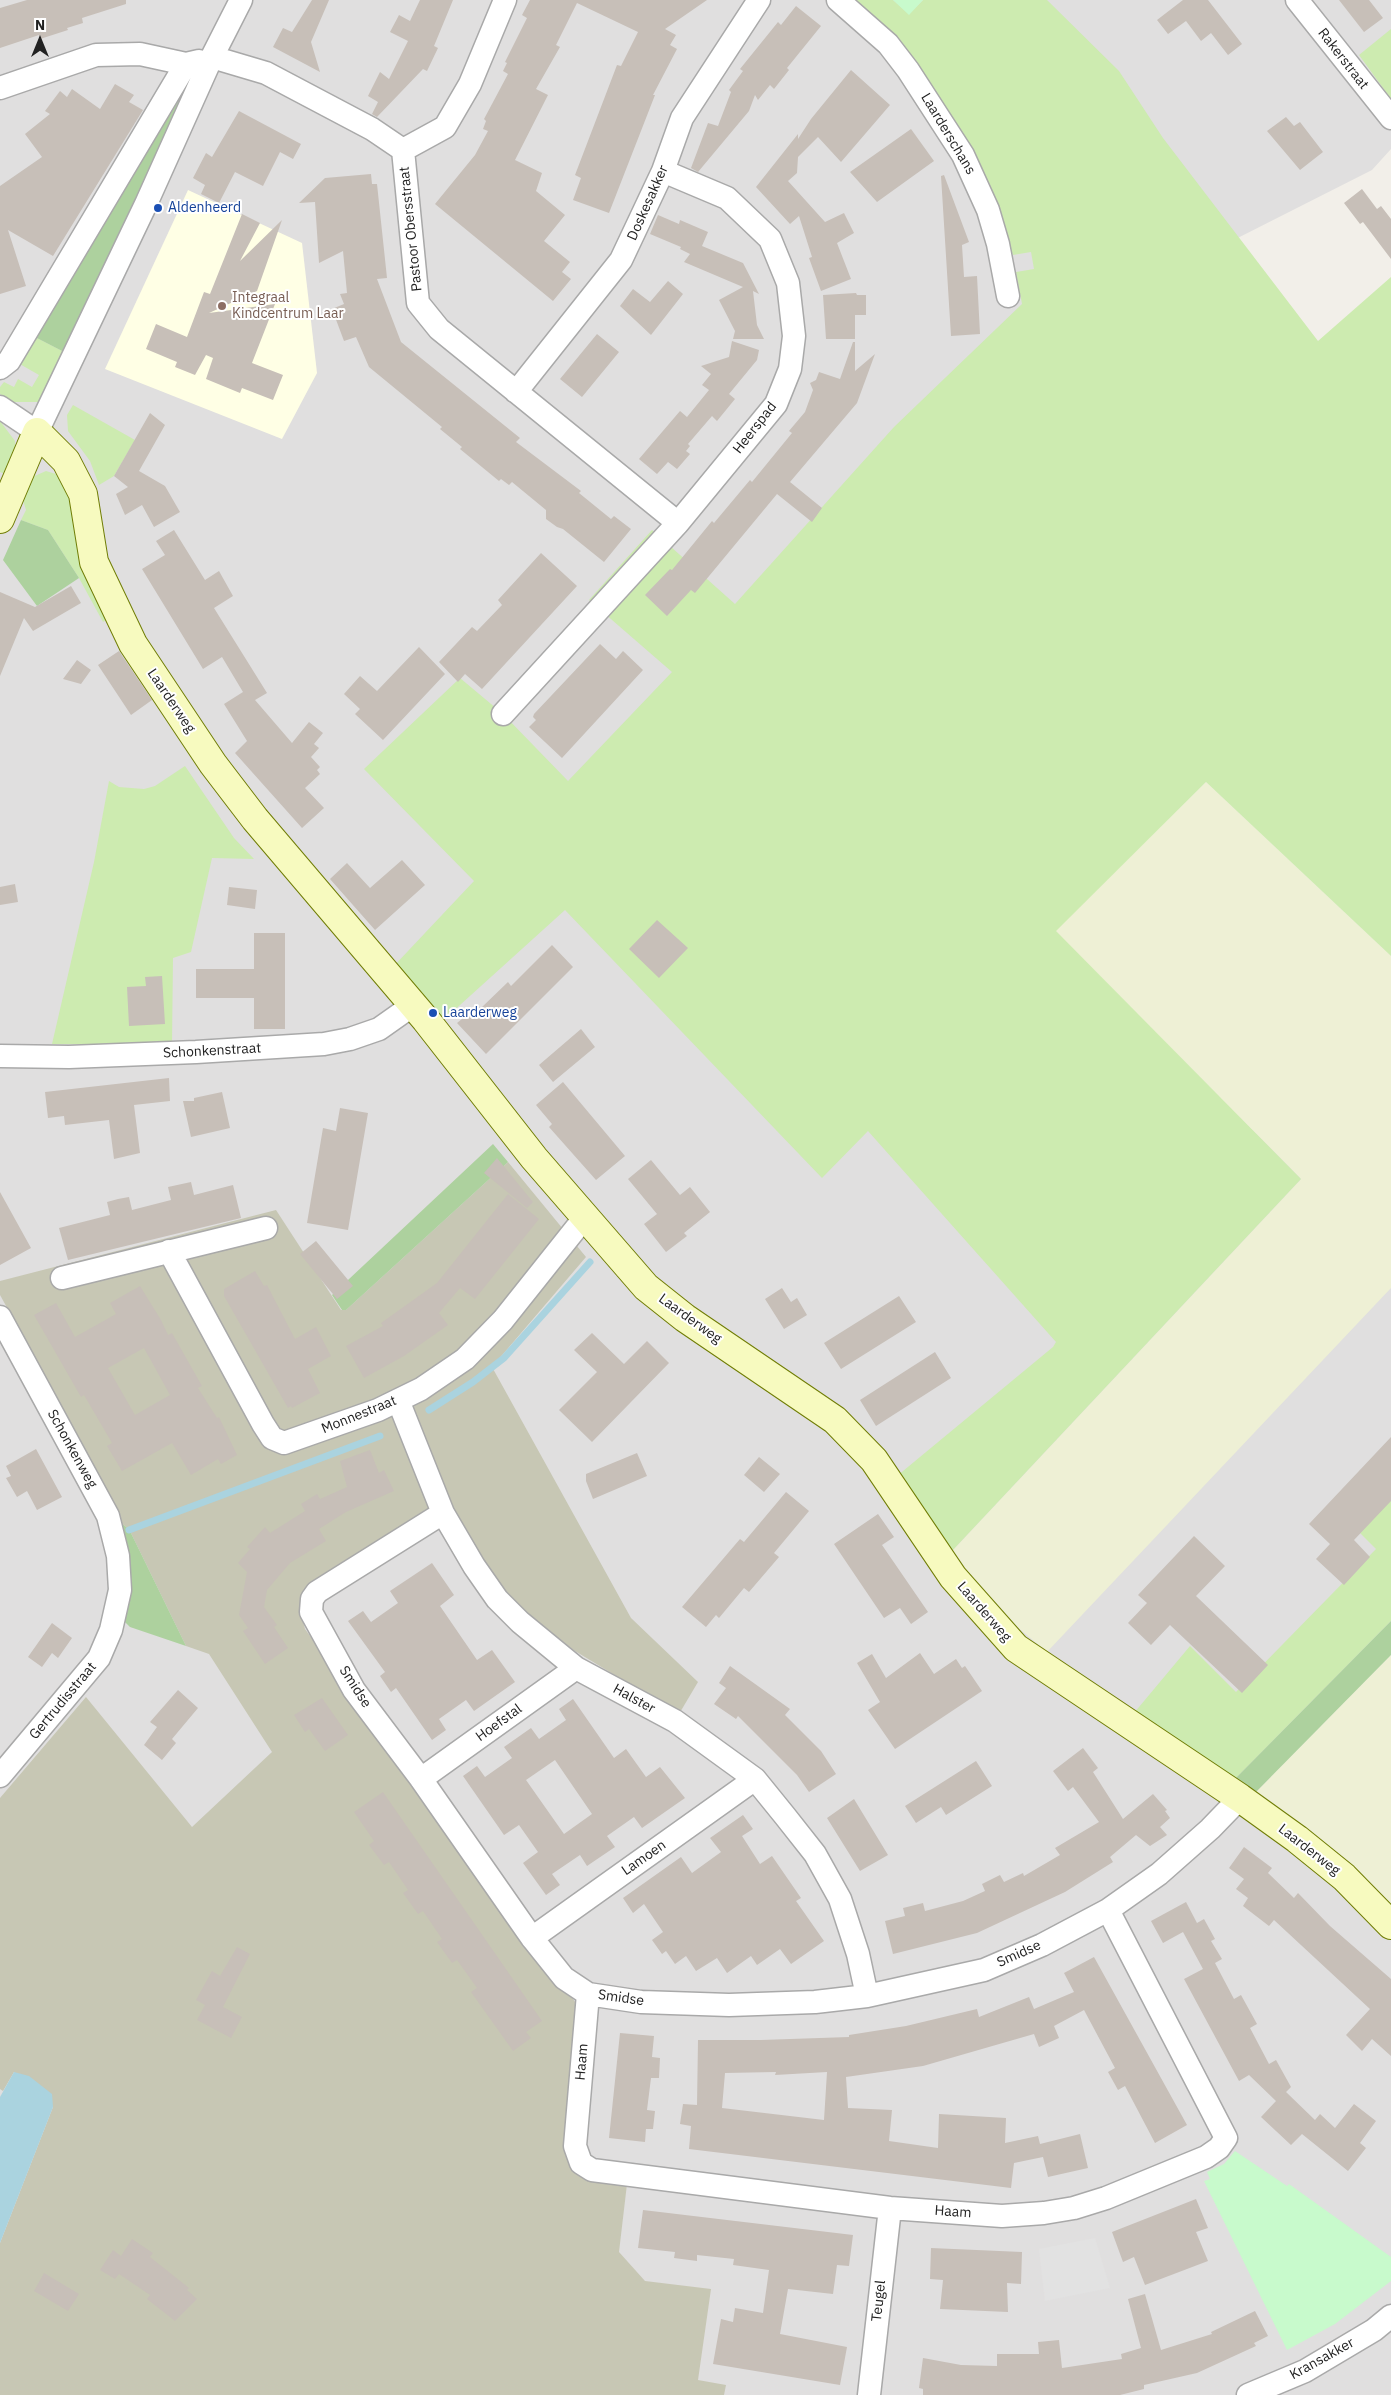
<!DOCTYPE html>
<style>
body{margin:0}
#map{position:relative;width:1391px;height:2395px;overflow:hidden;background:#f2efe9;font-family:"IBM Plex Sans",sans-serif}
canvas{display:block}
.north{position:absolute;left:15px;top:15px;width:50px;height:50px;-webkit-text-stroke:4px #fff;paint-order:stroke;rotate:0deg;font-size:14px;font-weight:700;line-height:20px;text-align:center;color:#222}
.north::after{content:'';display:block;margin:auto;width:18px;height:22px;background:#222;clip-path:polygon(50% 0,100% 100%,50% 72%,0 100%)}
</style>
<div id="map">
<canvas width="1391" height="2395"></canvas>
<div class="north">N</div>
</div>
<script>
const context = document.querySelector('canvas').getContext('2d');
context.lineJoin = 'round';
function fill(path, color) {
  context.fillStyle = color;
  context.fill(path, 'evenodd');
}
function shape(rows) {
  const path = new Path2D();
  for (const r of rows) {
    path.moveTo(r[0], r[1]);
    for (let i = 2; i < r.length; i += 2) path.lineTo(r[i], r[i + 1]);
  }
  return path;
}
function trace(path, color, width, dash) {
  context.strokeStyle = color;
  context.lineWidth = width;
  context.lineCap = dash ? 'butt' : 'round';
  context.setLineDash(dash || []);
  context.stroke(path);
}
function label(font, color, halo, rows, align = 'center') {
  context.font = font + ' "IBM Plex Sans",sans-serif';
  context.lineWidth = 4;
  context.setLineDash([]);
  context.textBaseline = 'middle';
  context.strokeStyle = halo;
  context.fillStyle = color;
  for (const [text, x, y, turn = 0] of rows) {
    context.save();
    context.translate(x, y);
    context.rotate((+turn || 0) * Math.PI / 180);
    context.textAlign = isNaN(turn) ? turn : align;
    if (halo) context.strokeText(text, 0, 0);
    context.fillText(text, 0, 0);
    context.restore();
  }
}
fill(shape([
 [0,0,1391,0,1391,149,1372,170,967,375,720,647,1391,1255,1391,1637,1263,1770,1391,1882,1391,2395,0,2395]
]), '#e0dfdf');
fill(shape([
 [188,190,302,243,317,373,282,439,105,369]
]), '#ffffe5');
fill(shape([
 [508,1162,586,1257,492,1367,631,1618,698,1682,679,1714,575,1651,520,1608,481,1564,447,1501,303,1596,300,1610,305,1629,578,2006,580,2017,565,2154,572,2171,583,2176,627,2184,619,2252,645,2281,711,2289,698,2380,726,2385,724,2395,0,2395,0,2243,53,2107,14,2072,3,2091,0,2089,0,1798,86,1697,192,1827,272,1752,209,1654,186,1646,129,1529,118,1521,76,1432,0,1295,0,1281,276,1210,341,1310,346,1310]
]), '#c7c7b4');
fill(shape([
 [1206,782,1391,956,1391,1288,1047,1652,1004,1616,951,1552,1301,1179,1055,931],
 [1391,1655,1391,1915,1252,1796]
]), '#eef0d5');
fill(shape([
 [850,0,893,0,909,14,923,0,1047,0,1119,71,1163,138,1318,341,1391,277,1391,956,1206,782,1056,931,1301,1179,951,1552,897,1476,1053,1347,1056,1342,868,1131,822,1178,565,910,439,1024,392,968,474,881,364,769,460,678,503,714,568,781,672,672,589,600,652,530,735,604,894,427,1022,304,1016,272,1034,269,1031,252,1013,255,986,177,948,110,914,61],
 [1391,29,1391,99,1359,55],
 [33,336,68,354,42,402,12,402,0,394,0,387,4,382,14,387,18,379,32,387,39,375,18,363],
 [73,405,135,440,114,476,99,485,90,461,68,431,67,415],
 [0,421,15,441,15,456,5,474,0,472],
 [46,471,56,474,67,483,109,618,103,622,79,578,48,530,21,520,26,510,22,497,30,478],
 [185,766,234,838,254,859,212,858,191,952,173,958,172,1045,52,1044,94,862,109,781,119,787,144,789,155,786],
 [1391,1495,1391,1621,1234,1780,1134,1713,1190,1646,1236,1692,1376,1549,1357,1530]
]), '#cdebb0');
fill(shape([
 [180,98,185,100,68,354,33,336],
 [21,520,48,530,79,578,37,606,3,560],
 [493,1144,508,1162,346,1310,342,1310,332,1295],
 [118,1521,129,1529,186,1646,130,1627,123,1620],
 [1391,1621,1391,1655,1252,1796,1234,1780]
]), '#add19e');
fill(shape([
 [893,0,923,0,909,15],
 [1235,2151,1287,2186,1289,2184,1391,2257,1391,2281,1335,2324,1287,2350,1204,2181,1210,2179,1207,2172,1224,2164]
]), '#c8facc');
fill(shape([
 [1095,2238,1110,2288,1045,2301,1039,2249]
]), '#e2e2e2');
fill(shape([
 [14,2072,29,2076,52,2094,53,2107,0,2243,0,2097]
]), '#aad3df');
trace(shape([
 [429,1410,473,1382,504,1358,590,1262],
 [129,1530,380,1436]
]), '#aad3df', 7);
fill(shape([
 [27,0,126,0,126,4,82,18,83,23,67,28,68,30,40,39,39,35,0,48,0,8],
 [312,0,329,0,311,42,320,72,273,47,283,28,292,32],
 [420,0,453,0,434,46,438,48,427,71,423,69,377,117,372,114,378,102,368,96,380,72,389,79,408,41,390,32,399,15,410,21],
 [530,0,707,0,665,29,676,35,670,45,677,49,653,95,655,95,609,213,573,200,581,178,575,175,617,65,621,66,638,32,577,3,556,45,560,47,536,89,548,95,515,160,542,173,536,191,565,215,544,241,570,262,562,272,571,279,553,301,435,204,475,155,488,131,483,129,486,121,484,119,508,74,503,71,507,63,505,62,527,18,522,15],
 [1183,0,1208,0,1242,44,1228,55,1211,33,1201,41,1186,21,1168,34,1157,20],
 [1339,0,1369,0,1383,18,1364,32],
 [796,6,821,26,787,68,789,70,774,89,770,85,758,100,755,95,749,111,698,172,691,168,708,123,718,126,731,92,729,90,743,71,740,69,778,22,781,25],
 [851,70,890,105,841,162,818,137,798,157,797,173,788,181,825,222,844,213,854,233,837,243,851,279,821,291,809,258,812,257,799,216,790,224,756,187,798,134,798,139,811,119],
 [115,84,134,95,129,102,143,110,53,256,8,230,26,286,0,294,0,186,42,157,25,134,50,114,45,111,60,91,67,97,72,89,100,109],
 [239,111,301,144,293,159,280,152,263,186,235,172,219,203,201,194,205,185,193,178,206,153,212,157],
 [1286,117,1294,126,1300,122,1323,152,1300,170,1267,131],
 [911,129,934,161,877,202,850,172],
 [371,174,372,184,377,184,387,278,377,279,401,342,520,438,516,442,581,491,579,493,611,519,614,516,631,529,604,562,563,529,557,527,546,519,546,510,512,482,509,485,501,479,499,481,460,449,462,447,440,429,442,427,369,367,356,337,344,341,332,309,344,304,340,294,347,293,343,251,319,263,315,202,299,203,325,178],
 [944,175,969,242,962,245,964,277,977,276,980,334,951,336,941,176],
 [1362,189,1377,209,1381,206,1391,219,1391,259,1363,222,1360,224,1344,203],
 [242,214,260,223,240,261,282,220,257,291,209,313,275,304,252,363,283,375,273,400,242,388,240,393,206,379,213,358,206,355,195,375,175,367,177,362,146,349,156,324,187,337,204,292,210,294],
 [658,215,679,224,680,220,708,232,702,246,743,263,759,294,753,291,757,325,764,339,733,339,735,331,719,300,743,287,684,262,690,254,680,249,681,247,650,234],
 [668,281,683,294,651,335,620,306,633,289,650,302],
 [856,293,857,295,866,295,866,315,855,315,855,339,826,339,823,295],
 [597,334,619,352,582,397,560,379],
 [732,341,759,350,757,360,729,394,735,399,717,421,712,416,688,444,690,446,686,451,690,454,677,469,668,462,657,474,639,459,680,411,687,417,709,390,702,385,711,374,701,366,729,357],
 [853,342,855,342,855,371,875,354,857,403,790,482,822,508,812,522,777,494,695,593,691,590,667,616,645,595,670,569,672,570,712,521,714,523,750,480,752,482,792,433,789,431,805,412,813,390,810,383,816,380,819,372,840,379],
 [150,413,165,425,139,471,165,486,180,512,154,527,142,505,125,515,116,494,128,487,114,476],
 [174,530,205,580,219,571,233,596,214,608,267,693,255,700,292,743,309,722,323,733,314,744,319,748,311,757,320,767,317,770,320,774,305,788,324,808,302,828,235,753,247,741,224,704,243,692,222,657,203,669,142,569,165,555,156,541],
 [541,553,577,586,482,689,465,674,458,682,439,662,472,627,477,631,502,605,498,600],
 [71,586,81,603,33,631,24,618,0,676,0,592,35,607],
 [600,644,616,659,623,651,643,670,562,758,529,727,536,720,533,717,534,714],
 [419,647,445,674,383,740,355,714,360,709,344,694,360,676,377,691],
 [119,651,152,700,131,715,98,665],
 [77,660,91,670,81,684,63,679],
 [402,860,425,885,375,930,330,879,347,863,370,888],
 [15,884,18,902,0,905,0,887],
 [229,887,257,890,255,909,227,905],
 [657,920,688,948,659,978,629,949],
 [254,933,285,933,285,1029,254,1029,254,998,196,998,196,969,254,969],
 [552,945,573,967,486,1054,457,1023,478,1006,481,1008,508,982,511,986],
 [162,976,165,1024,129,1026,127,987,146,986,145,977],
 [581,1029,595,1047,553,1082,539,1065],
 [169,1078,170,1101,134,1105,140,1153,114,1159,109,1120,65,1125,64,1116,48,1118,45,1092],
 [563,1082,625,1156,596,1180,549,1127,552,1124,536,1105],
 [222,1092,230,1128,191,1137,183,1101,194,1101,194,1098],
 [340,1108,368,1113,348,1230,307,1223,323,1128,336,1131],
 [497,1158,533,1202,527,1208,484,1173],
 [651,1160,680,1195,690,1187,710,1212,684,1233,687,1236,666,1252,644,1224,657,1214,628,1179],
 [191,1182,194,1195,233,1185,241,1218,68,1260,59,1228,110,1215,107,1202,118,1199,129,1197,132,1210,171,1200,168,1187],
 [0,1192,31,1248,0,1265],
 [508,1194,539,1219,475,1299,460,1288,439,1313,448,1325,404,1356,364,1378,346,1346,383,1326,381,1323,437,1283],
 [316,1241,353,1286,337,1299,300,1254],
 [255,1271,264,1286,267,1285,295,1339,316,1327,331,1356,308,1369,320,1393,292,1408,291,1406,288,1408,224,1296,224,1289],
 [140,1286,161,1320,168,1335,172,1333,202,1386,198,1388,217,1418,219,1417,237,1455,221,1464,218,1459,191,1475,172,1443,122,1471,107,1446,112,1443,84,1395,81,1397,34,1315,56,1303,75,1337,116,1314,110,1303],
 [144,1348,170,1395,135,1415,108,1368],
 [782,1288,791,1302,797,1298,807,1315,784,1329,765,1299],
 [899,1296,916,1322,841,1369,824,1343],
 [592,1333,624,1364,647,1341,669,1363,592,1442,559,1410,597,1372,574,1350],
 [935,1352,951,1378,876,1426,860,1400],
 [1391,1437,1391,1501,1354,1540,1370,1557,1344,1585,1316,1559,1330,1544,1309,1524],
 [36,1449,62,1497,37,1510,27,1491,17,1497,6,1478,11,1476,6,1466],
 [370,1450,379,1473,384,1470,394,1491,346,1512,319,1529,326,1541,290,1563,267,1590,264,1607,277,1625,274,1627,288,1648,265,1664,243,1631,248,1628,239,1615,247,1572,238,1563,250,1549,247,1547,265,1527,270,1533,305,1511,301,1504,317,1494,320,1499,347,1487,340,1461],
 [637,1453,647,1476,593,1499,586,1481,586,1474],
 [759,1457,780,1474,764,1492,744,1475],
 [786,1492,809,1511,774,1553,779,1557,749,1592,744,1588,719,1618,716,1615,706,1627,682,1607,740,1539,744,1542],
 [878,1514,894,1537,882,1545,928,1612,911,1624,900,1608,884,1618,834,1544],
 [1194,1536,1225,1566,1196,1596,1268,1665,1242,1693,1170,1625,1151,1645,1128,1623,1147,1603,1138,1595],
 [432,1563,454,1595,440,1606,477,1660,492,1650,515,1682,474,1711,466,1700,439,1719,446,1730,432,1740,396,1688,391,1692,380,1676,385,1672,348,1621,363,1611,371,1622,398,1603,390,1591],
 [52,1623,72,1638,58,1658,52,1653,42,1667,28,1657],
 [920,1653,934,1674,956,1659,962,1668,965,1666,982,1691,895,1749,868,1710,880,1702,857,1663,872,1654,886,1678],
 [730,1666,790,1709,785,1715,821,1751,836,1774,809,1792,797,1775,738,1716,736,1719,714,1704,726,1688,719,1683],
 [178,1690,198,1708,172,1739,176,1743,162,1760,144,1745,157,1727,150,1722],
 [322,1698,348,1735,325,1751,309,1729,305,1732,294,1715],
 [573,1699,614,1758,626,1749,646,1777,660,1767,685,1798,642,1828,634,1817,607,1836,615,1847,587,1866,580,1855,552,1874,560,1885,546,1895,523,1863,538,1852,519,1825,504,1835,463,1776,477,1766,485,1777,512,1758,504,1747,531,1728,539,1739,566,1720,559,1709],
 [555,1760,592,1814,564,1834,526,1780],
 [1083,1748,1098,1768,1093,1772,1123,1819,1153,1794,1167,1810,1165,1811,1170,1818,1160,1827,1167,1835,1150,1846,1136,1835,1110,1857,1113,1862,1065,1892,977,1933,893,1954,885,1921,905,1916,903,1908,923,1903,925,1911,963,1901,985,1891,982,1884,1000,1875,1004,1882,1023,1873,1024,1876,1060,1855,1055,1848,1099,1822,1073,1787,1068,1791,1053,1771],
 [976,1761,992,1786,946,1815,941,1807,916,1823,905,1806],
 [383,1792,542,2021,526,2032,531,2038,513,2051,471,1992,477,1988,457,1960,452,1963,437,1942,442,1939,423,1911,418,1914,403,1893,408,1890,389,1862,384,1865,369,1845,374,1841,354,1812],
 [854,1799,888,1855,860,1871,827,1818],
 [743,1815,753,1829,742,1836,760,1864,772,1856,801,1898,796,1901,824,1941,791,1964,780,1949,757,1965,751,1956,727,1973,717,1958,696,1971,686,1956,675,1964,666,1951,662,1954,652,1940,663,1932,644,1904,633,1913,623,1898,681,1857,692,1873,721,1852,710,1838],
 [1244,1847,1272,1868,1268,1873,1294,1898,1298,1893,1330,1926,1391,1979,1391,2056,1372,2039,1362,2051,1346,2035,1370,2009,1274,1920,1269,1926,1243,1906,1248,1898,1236,1889,1244,1879,1229,1868],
 [1186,1902,1197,1923,1204,1919,1215,1939,1211,1941,1222,1959,1215,1963,1234,1999,1241,1995,1257,2024,1250,2028,1269,2064,1276,2060,1291,2087,1286,2092,1315,2120,1320,2114,1335,2128,1354,2104,1376,2121,1360,2143,1366,2148,1348,2171,1302,2134,1291,2145,1261,2117,1276,2101,1249,2075,1239,2081,1184,1979,1203,1969,1183,1932,1163,1943,1151,1921],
 [237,1947,250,1954,223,2007,242,2017,231,2038,197,2020,205,2005,196,2000,212,1971,220,1976],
 [1094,1957,1187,2125,1155,2143,1125,2086,1118,2090,1108,2072,1115,2068,1084,2010,1054,2026,1059,2038,1039,2047,1034,2034,923,2066,846,2077,848,2108,892,2110,889,2141,938,2148,939,2114,1006,2118,1005,2143,1038,2136,1040,2144,1080,2134,1088,2168,1048,2177,1043,2157,1014,2163,1011,2188,689,2149,691,2126,680,2124,683,2104,697,2105,698,2040,761,2040,849,2037,849,2035,906,2026,977,2009,979,2017,1029,1997,1034,2009,1074,1992,1064,1973],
 [776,2072,775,2075,827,2072,824,2120,722,2108,725,2073],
 [620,2033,654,2036,652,2057,660,2058,659,2078,651,2078,647,2110,655,2111,653,2129,646,2129,645,2142,609,2138],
 [1196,2199,1208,2228,1196,2232,1208,2261,1145,2285,1134,2257,1123,2262,1112,2232],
 [643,2210,853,2235,849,2266,837,2265,833,2294,788,2289,780,2334,847,2347,840,2385,713,2364,721,2319,733,2322,735,2308,763,2313,769,2270,733,2265,734,2259,697,2255,697,2261,674,2258,675,2252,638,2248],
 [132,2239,153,2253,150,2257,189,2288,187,2290,197,2299,175,2321,147,2299,150,2295,119,2274,115,2279,100,2270,113,2250,121,2256],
 [931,2248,1022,2252,1021,2284,1007,2283,1008,2312,940,2309,943,2280,930,2279],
 [44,2273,79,2294,68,2311,34,2291],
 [1145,2294,1161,2350,1212,2334,1211,2332,1255,2311,1268,2336,1254,2343,1256,2346,1197,2373,1144,2385,1144,2389,1120,2395,923,2395,923,2389,919,2388,923,2358,961,2365,997,2366,997,2354,1039,2354,1038,2342,1059,2340,1062,2368,1122,2359,1121,2354,1141,2348,1128,2299]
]), '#c7bfb8');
const street = shape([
 [838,0,888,44,908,70,963,155,988,210,998,244,1008,296],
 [1297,0,1391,118],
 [212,57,266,73,372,129,403,150,418,303,439,329,678,523,776,404,790,369,794,336,788,283,770,239,727,198,663,171],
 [0,88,96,55,140,54,186,64,199,61],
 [403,150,445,127,470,84,505,0],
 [0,368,9,361,186,64],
 [516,392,621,260,663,171,682,118,759,0],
 [0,407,37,432,146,204,212,57,241,0],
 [503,714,678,523],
 [0,1056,69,1057,196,1052,324,1044,350,1039,379,1029,413,1005],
 [169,1251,263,1424,272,1438,284,1443,378,1410,421,1389,465,1359,503,1320,585,1217],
 [62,1278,266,1228],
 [0,1317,108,1516,118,1556,120,1590,111,1630,99,1658,0,1776],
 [398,1400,443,1513,474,1566,497,1599,520,1622,576,1668,675,1721,755,1779,785,1816,815,1854,840,1899,858,1954,867,1996],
 [443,1513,317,1592,312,1599,311,1612,354,1690,421,1779,532,1938,564,1978,588,1994,641,2002,729,2005,815,2002,867,1996,984,1970,1042,1945,1108,1910,1159,1874,1210,1829,1240,1798],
 [421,1779,576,1668],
 [532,1938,755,1779],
 [588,1994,575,2146,581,2163,592,2170,890,2208,1002,2216,1044,2213,1074,2208,1106,2198,1206,2157,1219,2148,1226,2138,1108,1910],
 [869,2395,890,2208],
 [1248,2395,1305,2371,1374,2330,1391,2316]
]);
const secondary = shape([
 [0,519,37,432,66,461,83,494,94,562,133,644,213,764,255,819,426,1020,534,1158,646,1287,685,1318,835,1420,874,1460,953,1577,1016,1648,1240,1798,1297,1839,1344,1877,1391,1925]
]);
trace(street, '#a9a9a9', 25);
trace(secondary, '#707d05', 30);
trace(street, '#fff', 22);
trace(secondary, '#f7fabf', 28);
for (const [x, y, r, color] of [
 [158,208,5,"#1a4fb4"],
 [222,306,5,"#8d6e63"],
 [433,1013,5,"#1a4fb4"]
]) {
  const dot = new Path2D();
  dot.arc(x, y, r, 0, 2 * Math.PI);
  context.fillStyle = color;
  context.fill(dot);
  trace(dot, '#fff', 2);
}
label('14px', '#222', '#fff', [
 ["Rakerstraat",1343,59,52],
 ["Laarderschans",948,134,59],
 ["Doskesakker",648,203,-66],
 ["Pastoor Obersstraat",411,229,-96],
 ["Heerspad",755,428,-52],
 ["Laarderweg",171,701,56],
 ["Schonkenstraat",212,1051,-3],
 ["Laarderweg",690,1319,36],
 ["Monnestraat",359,1415,-22],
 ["Schonkenweg",72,1449,61],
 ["Laarderweg",984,1612,49],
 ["Smidse",355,1687,57],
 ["Halster",634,1699,29],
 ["Gertrudisstraat",63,1701,-50],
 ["Hoefstal",499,1723,-36],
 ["Laarderweg",1309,1850,38],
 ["Lamoen",644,1858,-35],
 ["Smidse",1019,1954,-24],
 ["Smidse",621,1998,8],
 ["Haam",582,2062,-85],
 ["Haam",953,2212,4],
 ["Teugel",879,2301,-84],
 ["Kransakker",1322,2359,-29]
]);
label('14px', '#164399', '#fff', [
 ["Aldenheerd",168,208],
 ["Laarderweg",443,1013]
], 'left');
label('14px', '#785e54', '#fff', [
 ["Integraal",232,298],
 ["Kindcentrum Laar",232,314]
], 'left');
</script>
